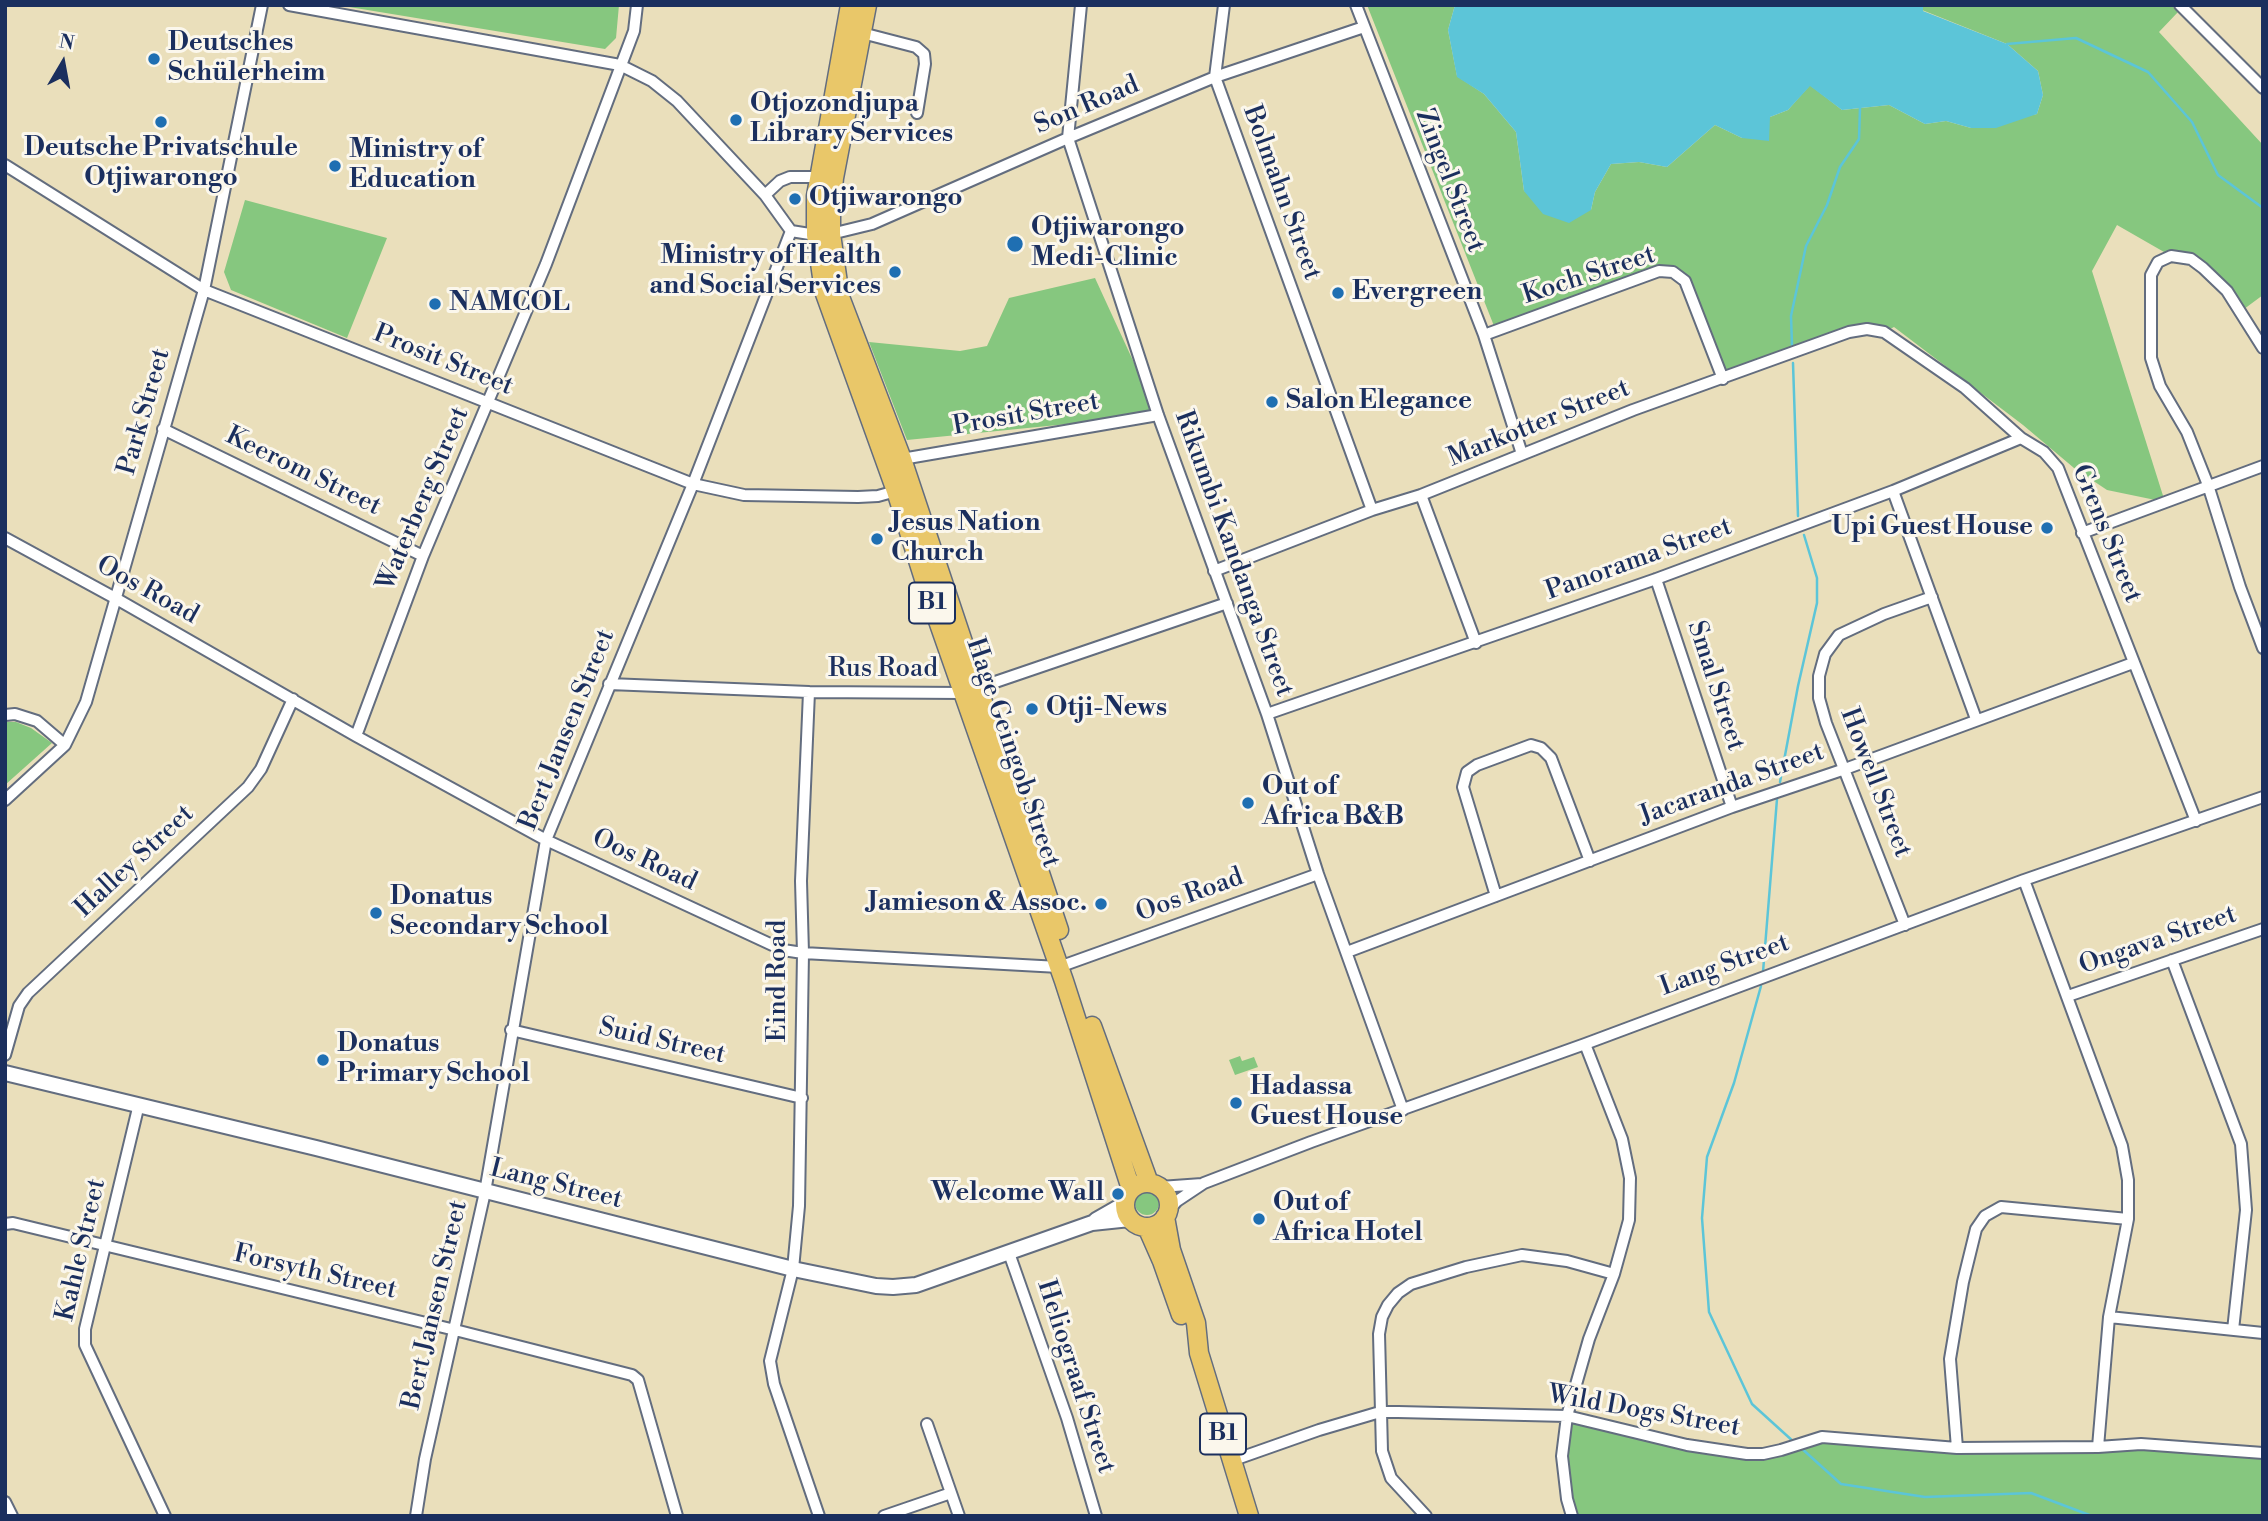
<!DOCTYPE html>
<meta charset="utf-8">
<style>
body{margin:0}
#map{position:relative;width:2268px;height:1521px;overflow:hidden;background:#eadfbb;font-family:"Libre Bodoni",serif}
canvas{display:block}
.frame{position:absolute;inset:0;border:7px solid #1b2f5e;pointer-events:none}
.north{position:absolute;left:28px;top:28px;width:70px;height:70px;-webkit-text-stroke:5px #fbf7ec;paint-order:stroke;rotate:10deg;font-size:19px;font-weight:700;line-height:28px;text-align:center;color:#1b2f5e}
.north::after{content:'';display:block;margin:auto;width:24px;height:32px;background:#1b2f5e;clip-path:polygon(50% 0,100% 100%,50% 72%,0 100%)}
</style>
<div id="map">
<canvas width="2268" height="1521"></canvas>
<div class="frame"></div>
<div class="north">N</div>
</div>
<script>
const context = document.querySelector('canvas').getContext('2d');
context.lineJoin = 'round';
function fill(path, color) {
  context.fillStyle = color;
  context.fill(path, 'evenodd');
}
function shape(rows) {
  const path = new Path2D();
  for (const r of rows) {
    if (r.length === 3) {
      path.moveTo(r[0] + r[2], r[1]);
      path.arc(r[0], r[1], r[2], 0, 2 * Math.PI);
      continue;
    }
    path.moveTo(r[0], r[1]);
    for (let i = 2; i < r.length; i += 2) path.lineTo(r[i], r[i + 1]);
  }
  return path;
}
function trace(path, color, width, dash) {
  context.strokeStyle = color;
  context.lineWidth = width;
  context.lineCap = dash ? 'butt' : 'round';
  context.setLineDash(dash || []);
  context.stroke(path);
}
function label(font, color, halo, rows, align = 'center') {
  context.font = font + ' "Libre Bodoni",serif';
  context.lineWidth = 6;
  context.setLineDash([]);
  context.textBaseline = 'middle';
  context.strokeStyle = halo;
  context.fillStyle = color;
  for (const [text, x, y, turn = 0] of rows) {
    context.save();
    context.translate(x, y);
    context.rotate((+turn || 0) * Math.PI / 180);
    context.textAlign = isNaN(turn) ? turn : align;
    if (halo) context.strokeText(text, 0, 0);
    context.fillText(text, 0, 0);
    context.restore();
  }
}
fill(shape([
 [337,5,619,5,616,38,605,49],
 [1367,5,1455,5,1448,30,1457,76,1484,94,1516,132,1524,191,1591,210,1595,192,1611,164,1639,162,1667,167,1715,125,1742,138,1770,117,1788,110,1810,85,1842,110,1889,105,1925,124,1946,121,1971,128,2037,114,2043,95,2038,71,2007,44,1922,10,1923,5,2171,5,2178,12,2159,32,2263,145,2263,295,2240,312,2203,268,2171,256,2117,225,2092,271,2165,502,2107,490,2074,468,2023,425,1894,327,1884,332,1867,329,1723,379,1685,281,1673,272,1496,331],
 [245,200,387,238,347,338,231,290,224,272],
 [1095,278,1158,415,907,440,869,342,960,351,987,346,1009,298],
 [5,722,16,722,31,728,52,743,5,785],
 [1240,1056,1242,1061,1254,1057,1258,1067,1235,1075,1229,1060],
 [1147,1203,12],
 [1567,1416,1747,1454,1822,1437,1915,1446,2098,1447,2263,1453,2263,1516,1572,1516,1567,1499]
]), '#86c77f');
fill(shape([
 [1455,5,1923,5,1923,11,2007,44,2038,71,2043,95,2037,114,1996,128,1971,128,1946,121,1925,124,1889,105,1842,110,1810,86,1788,110,1770,117,1769,141,1742,138,1715,125,1667,167,1639,162,1611,164,1595,192,1591,210,1569,223,1543,214,1524,191,1516,132,1484,94,1457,77,1448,30]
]), '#5cc5d8');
trace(shape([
 [2007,44,2076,38,2148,72,2192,122,2218,175,2263,208],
 [1792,345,1791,316,1806,246,1827,205,1840,167,1859,139,1860,108],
 [1793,363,1798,516],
 [1780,782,1798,686,1817,603,1817,578,1804,535],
 [1763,972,1777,799],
 [1761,986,1734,1083,1707,1157,1702,1218,1709,1312,1752,1404,1795,1443],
 [1800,1447,1841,1484,1925,1497,2031,1493,2092,1516]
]), '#5cc5d8', 2.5);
const minor = shape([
 [289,5,620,65,652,81,677,101,765,195,791,231,816,235,831,234,872,224,1068,138,1215,77,1364,27],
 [1081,5,1068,138,1158,415,1267,714,1318,874,1403,1110],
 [1224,5,1215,77,1372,510],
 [1356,5,1484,335,1522,454],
 [2180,5,2263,88],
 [862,33,916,47,924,54,925,64,917,113],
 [5,165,204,290,693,484,744,495,858,497,878,496,896,491],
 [765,195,780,181,790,177,824,177],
 [1484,335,1659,271,1673,272,1685,281,1723,379],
 [2263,348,2227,291,2203,268,2191,259,2171,256,2158,262,2151,275,2151,358,2160,386,2187,432,2208,485,2240,587,2263,648],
 [163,429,423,556],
 [902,459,1158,415],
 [1893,491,1976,719],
 [1421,495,1476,643],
 [2082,533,2263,466],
 [5,538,115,598,356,736,546,840,783,950,803,953,1059,967,1318,874],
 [1214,571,1372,510,1421,495,1633,410,1849,332,1867,329,1884,332,1965,388,2021,438,2044,452,2058,468,2196,821],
 [1656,579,1732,807],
 [609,684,809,692,963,693,1227,603],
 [809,692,801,881,803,953,799,1206,793,1269,770,1361,774,1384,819,1516],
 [1267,714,1656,579,1893,491,2021,438],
 [5,715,15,714,37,721,65,745],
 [356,736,423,556,546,264,634,31,637,5],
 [5,800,65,745,86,702,204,290,262,5],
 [2024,880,2122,1146,2128,1180,2128,1219,2109,1317,2098,1447],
 [1496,896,1463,787,1467,772,1477,765,1531,745,1541,748,1551,758,1590,861],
 [1905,925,1826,723,1819,698,1819,676,1825,654,1839,635,1884,614,1932,597],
 [1347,952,1732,807,1845,769,2133,663],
 [2172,960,2241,1144,2246,1210,2233,1330],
 [2068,996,2263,929],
 [511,1030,802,1098],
 [5,1055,19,1006,28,993,248,787,261,769,293,699],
 [139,1104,85,1329,85,1345,165,1516],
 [1160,1187,1202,1184],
 [1168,1211,1177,1201,1204,1183,1311,1142,1585,1044,2024,880,2263,797],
 [5,1224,13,1223,455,1330,632,1375,638,1380,677,1516],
 [1009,1253,1067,1418,1096,1516],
 [2109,1317,2263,1333],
 [927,1424,959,1516],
 [1957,1448,1950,1359,1963,1282,1976,1229,1985,1216,2001,1207,2128,1219],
 [1231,1461,1319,1430,1380,1412,1398,1412,1567,1416,1687,1445,1747,1454,1763,1454,1781,1450,1822,1437,1957,1448,2098,1447,2141,1444,2263,1453],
 [5,1502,12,1516],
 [416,1516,425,1459,485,1192,546,840,693,484,791,231],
 [884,1516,951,1493],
 [1426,1516,1391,1478,1382,1451,1379,1334,1382,1317,1388,1305,1398,1293,1411,1284,1466,1267,1522,1255,1567,1261,1614,1274],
 [1572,1516,1567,1499,1562,1456,1567,1416,1589,1339,1614,1274,1629,1220,1630,1178,1622,1139,1585,1044]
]);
const tertiary = shape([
 [5,1073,316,1148,793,1269,876,1286,893,1287,916,1285,1092,1223,1130,1219],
 [1096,1220,1124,1204]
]);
const trunk = shape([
 [850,5,816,196,816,235,824,291,896,491,930,598,1064,981,1131,1189],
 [867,5,834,178,831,209,831,234,840,297,902,459,1059,930],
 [1092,1026,1149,1183],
 [1147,1205,22],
 [1165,1217,1171,1250,1196,1323,1199,1353,1249,1516],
 [1147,1227,1162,1261,1181,1315]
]);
trace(minor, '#636d7f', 14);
trace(tertiary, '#636d7f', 18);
trace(trunk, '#636d7f', 21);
trace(minor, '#fff', 10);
trace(tertiary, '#fff', 14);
trace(trunk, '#e9c769', 18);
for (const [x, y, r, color] of [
 [154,59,7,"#1f6fb2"],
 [736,120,7,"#1f6fb2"],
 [161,122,7,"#1f6fb2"],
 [335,166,7,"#1f6fb2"],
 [795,199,7,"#1f6fb2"],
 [1015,244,9,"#1f6fb2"],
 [895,272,7,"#1f6fb2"],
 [1338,293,7,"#1f6fb2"],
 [435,304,7,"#1f6fb2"],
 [1272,402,7,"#1f6fb2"],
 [2047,528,7,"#1f6fb2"],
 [877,539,7,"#1f6fb2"],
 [1032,709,7,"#1f6fb2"],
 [1248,803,7,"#1f6fb2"],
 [1101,904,7,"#1f6fb2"],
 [376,913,7,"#1f6fb2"],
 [323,1060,7,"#1f6fb2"],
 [1236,1103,7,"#1f6fb2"],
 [1118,1194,7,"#1f6fb2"],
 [1259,1219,7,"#1f6fb2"]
]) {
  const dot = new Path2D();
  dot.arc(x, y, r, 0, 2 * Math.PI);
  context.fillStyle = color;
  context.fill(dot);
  trace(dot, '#fbf7ec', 2.5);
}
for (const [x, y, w] of [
 [932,603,46],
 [1223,1434,46]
]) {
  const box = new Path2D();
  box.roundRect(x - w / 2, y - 20.5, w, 41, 5);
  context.fillStyle = '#fbf7ec';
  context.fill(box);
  trace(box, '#1b2f5e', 2);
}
label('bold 24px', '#1b2f5e', null, [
 ["B1",932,603],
 ["B1",1223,1434]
]);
label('bold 26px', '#1b2f5e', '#fbf7ec', [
 ["Deutsches",168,44],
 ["Schülerheim",168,74],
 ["Otjozondjupa",750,105],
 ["Library Services",750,135],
 ["Deutsche Privatschule",161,149,"center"],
 ["Otjiwarongo",161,179,"center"],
 ["Ministry of",349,151],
 ["Education",349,181],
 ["Otjiwarongo",809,199],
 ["Otjiwarongo",1031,229],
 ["Medi-Clinic",1031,259],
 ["Ministry of Health",881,257,"right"],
 ["and Social Services",881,287,"right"],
 ["Evergreen",1352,293],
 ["NAMCOL",449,304],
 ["Salon Elegance",1286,402],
 ["Jesus Nation",891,524],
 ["Church",891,554],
 ["Upi Guest House",2033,528,"right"],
 ["Otji-News",1046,709],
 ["Out of",1262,788],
 ["Africa B&B",1262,818],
 ["Donatus",390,898],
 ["Secondary School",390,928],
 ["Jamieson & Assoc.",1087,904,"right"],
 ["Donatus",337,1045],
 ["Primary School",337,1075],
 ["Hadassa",1250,1088],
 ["Guest House",1250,1118],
 ["Welcome Wall",1104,1194,"right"],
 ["Out of",1273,1204],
 ["Africa Hotel",1273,1234]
], 'left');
label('26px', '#1b2f5e', '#fbf7ec', [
 ["Son Road",1087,106,-23],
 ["Zingel Street",1449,181,69],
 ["Bolmahn Street",1281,193,70],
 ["Koch Street",1589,276,-18],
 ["Prosit Street",443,361,22],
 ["Park Street",145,412,-74],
 ["Prosit Street",1026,415,-10],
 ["Markotter Street",1539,424,-22],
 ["Keerom Street",303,472,26],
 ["Waterberg Street",424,499,-67],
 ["Grens Street",2106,534,68],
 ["Rikumbi Kandanga Street",1233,554,70],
 ["Panorama Street",1639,560,-20],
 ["Oos Road",147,591,29],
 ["Rus Road",883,670],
 ["Smal Street",1715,686,72],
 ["Bert Jansen Street",568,730,-68],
 ["Hage Geingob Street",1012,753,71],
 ["Howell Street",1875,783,69],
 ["Jacaranda Street",1732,785,-20],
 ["Oos Road",644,861,25],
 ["Halley Street",135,862,-43],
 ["Oos Road",1190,896,-20],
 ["Ongava Street",2158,941,-19],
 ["Lang Street",1725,966,-20],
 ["Eind Road",779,981,-90],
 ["Suid Street",662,1042,13],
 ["Lang Street",556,1185,14],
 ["Kahle Street",82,1250,-77],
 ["Forsyth Street",315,1273,13],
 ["Bert Jansen Street",436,1305,-77],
 ["Heliograaf Street",1075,1377,72],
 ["Wild Dogs Street",1644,1412,10]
]);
</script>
